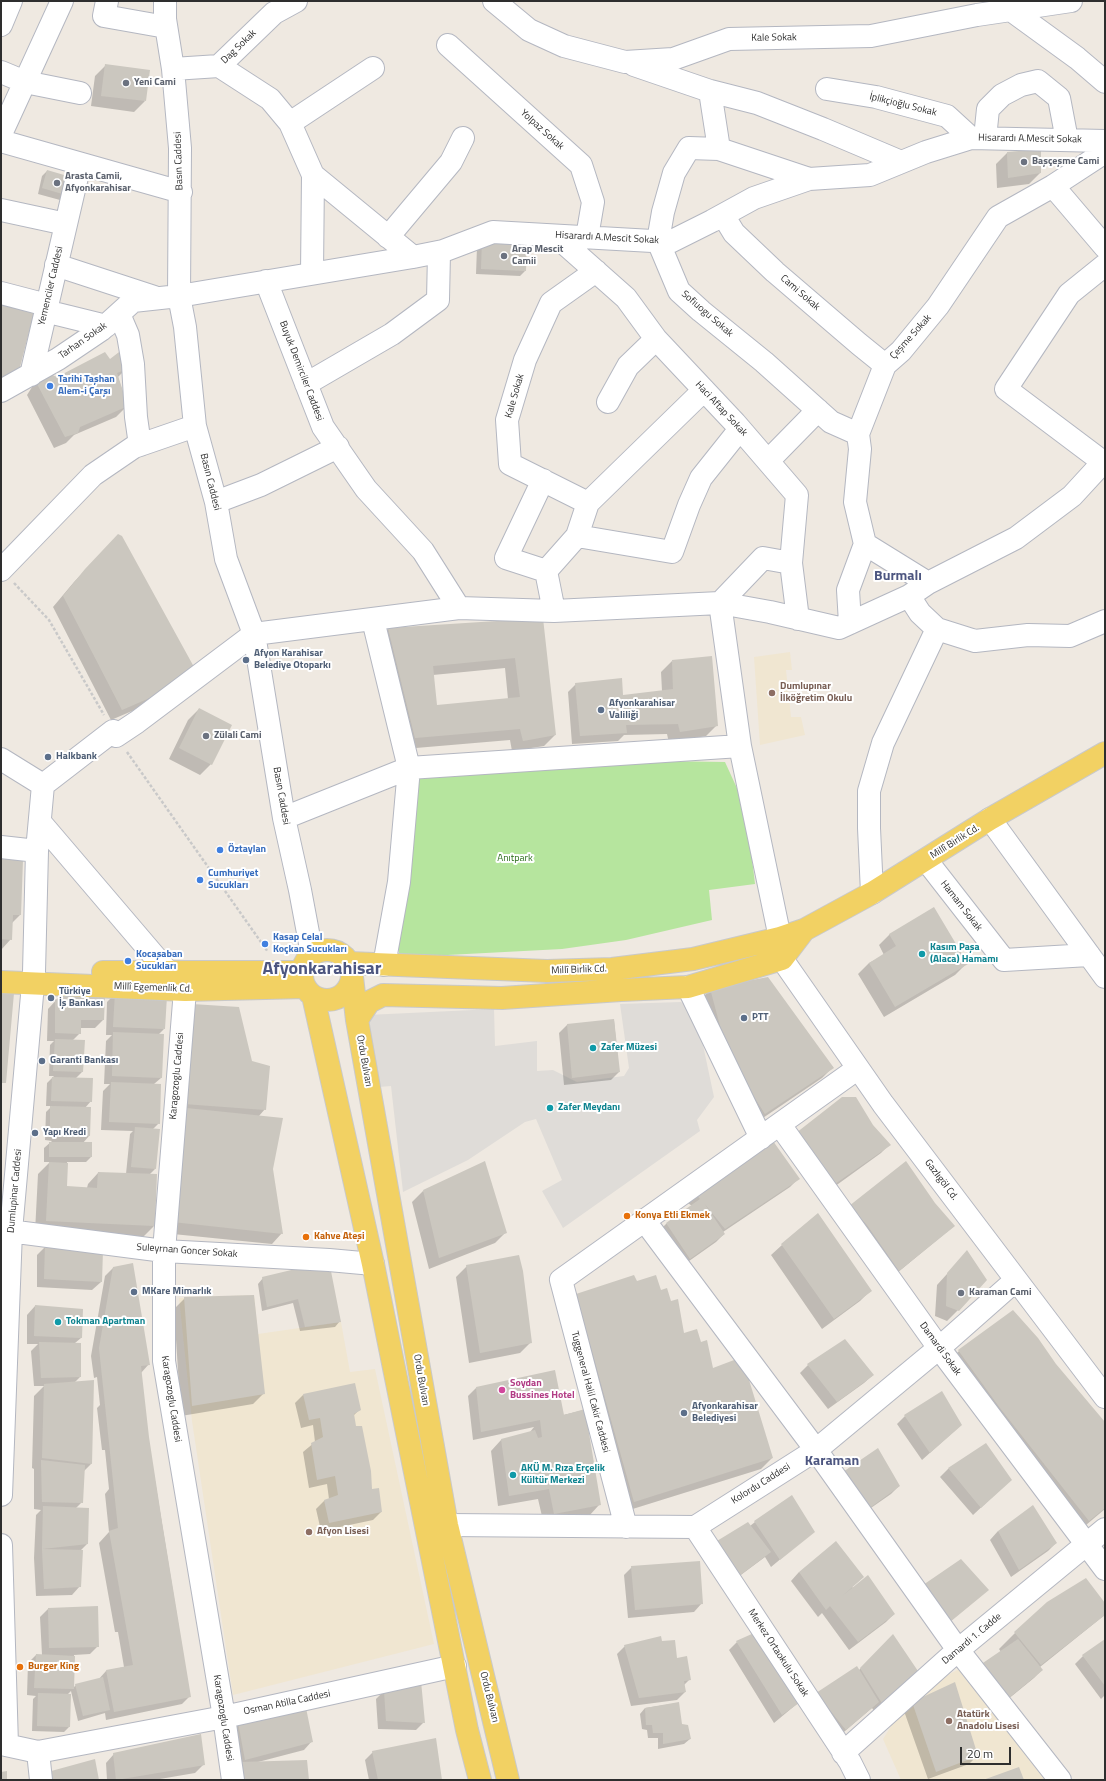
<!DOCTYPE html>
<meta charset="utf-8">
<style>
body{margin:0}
#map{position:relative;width:1106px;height:1781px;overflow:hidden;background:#efe9e1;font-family:"Titillium Web",sans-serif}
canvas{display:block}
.frame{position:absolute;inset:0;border:2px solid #2e2e2e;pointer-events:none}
.scale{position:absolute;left:960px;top:1747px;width:51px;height:18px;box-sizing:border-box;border:2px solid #2e2e2e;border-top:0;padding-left:5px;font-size:12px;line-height:14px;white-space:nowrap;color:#2e2e2e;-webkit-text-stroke:3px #fff;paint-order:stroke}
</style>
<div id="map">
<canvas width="1106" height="1781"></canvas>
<div class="frame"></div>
<div class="scale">20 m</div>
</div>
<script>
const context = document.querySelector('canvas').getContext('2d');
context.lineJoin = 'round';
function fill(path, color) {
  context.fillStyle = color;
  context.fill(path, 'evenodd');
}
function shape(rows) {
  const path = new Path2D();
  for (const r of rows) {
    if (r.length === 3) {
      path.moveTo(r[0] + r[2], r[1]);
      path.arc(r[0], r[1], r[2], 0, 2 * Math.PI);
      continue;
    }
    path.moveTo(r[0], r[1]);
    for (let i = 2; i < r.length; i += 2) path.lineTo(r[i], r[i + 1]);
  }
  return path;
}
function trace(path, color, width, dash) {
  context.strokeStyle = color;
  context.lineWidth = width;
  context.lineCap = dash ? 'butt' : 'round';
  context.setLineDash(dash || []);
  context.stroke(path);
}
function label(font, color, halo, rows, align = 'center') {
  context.font = font + ' "Titillium Web",sans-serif';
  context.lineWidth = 4;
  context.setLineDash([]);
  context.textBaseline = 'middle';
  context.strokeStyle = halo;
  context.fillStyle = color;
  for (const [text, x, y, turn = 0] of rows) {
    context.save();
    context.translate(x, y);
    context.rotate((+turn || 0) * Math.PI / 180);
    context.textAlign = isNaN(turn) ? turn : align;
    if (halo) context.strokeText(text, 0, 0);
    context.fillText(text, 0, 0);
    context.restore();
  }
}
fill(shape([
 [790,652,792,670,786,670,791,717,801,717,805,735,760,745,754,657],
 [254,1295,258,1334,341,1322,350,1372,375,1369,434,1644,233,1695,192,1421,179,1298],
 [959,1669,1050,1780,901,1780,883,1739,905,1704,927,1686]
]), '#f0e6d1');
fill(shape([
 [661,761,725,762,746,808,755,884,709,890,712,920,626,940,562,949,409,957,399,955,399,926,415,773]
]), '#b6e59e');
fill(shape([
 [681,1002,696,1012,714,1097,697,1120,700,1131,563,1228,542,1191,562,1180,536,1119,525,1122,468,1160,403,1192,391,1086,379,1087,367,1015,494,1009,495,1046,537,1041,537,1071,553,1070,577,1082,624,1076,629,1068,620,1004]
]), '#dfdcd8');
fill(shape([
 [106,65,145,101,134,112,91,106,95,76],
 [1007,153,1040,173,1029,184,997,188,996,164],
 [47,171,65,194,60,200,38,194,42,176],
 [482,242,525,271,520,276,476,274,477,247],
 [109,361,126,369,118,377,127,406,116,417,74,435,66,443,54,448,27,395,34,384,57,378],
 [107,547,172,694,111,720,53,607,74,582],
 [542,619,555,735,544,746,512,751,510,740,404,749,378,640,388,629],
 [505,668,508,699,436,706,433,675],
 [672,661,717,725,706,736,669,743,667,734,624,735,618,741,572,744,568,692,576,684,622,697,662,691,661,672],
 [199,709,211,764,200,775,169,759,188,720],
 [1,860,20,915,12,923,11,939,1,950],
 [890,934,966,964,955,975,884,1017,858,974,869,963,884,955,879,945],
 [711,989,833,1067,822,1078,754,1124,700,1000],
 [115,994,164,1029,158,1035,161,1078,154,1084,159,1123,152,1130,155,1169,149,1175,154,1226,143,1237,35,1232,38,1174,50,1162,44,1162,44,1148,52,1141,45,1140,46,1112,52,1106,46,1106,47,1083,54,1076,49,1076,50,1045,54,1041,47,1041,48,1009,60,996,103,1020,95,1028,80,1028,80,1033,73,1040,82,1072,76,1078,91,1101,85,1108,89,1136,83,1143,91,1157,86,1162,67,1162,66,1187,87,1188,88,1184,98,1173,126,1174,130,1134,133,1131,101,1130,103,1091,110,1084,104,1084,106,1041,112,1035,106,1035,107,1002],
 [181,1015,251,1062,265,1109,259,1116,272,1169,282,1233,272,1244,163,1233],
 [614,1020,619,1072,611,1080,564,1085,559,1033,567,1025],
 [872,1125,889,1145,881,1153,827,1192],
 [798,1179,790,1187,723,1232,724,1234,716,1242,682,1266,658,1232,666,1224,692,1206,688,1203,696,1195],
 [423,1191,506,1232,495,1243,429,1269,412,1202],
 [934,1203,954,1226,891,1278,842,1215],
 [782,1245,870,1291,860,1301,822,1329,771,1255],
 [45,1247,101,1282,92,1290,37,1287,37,1255],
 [957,1263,958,1310,947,1321,935,1316,937,1285],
 [467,1266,531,1342,520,1353,469,1363,456,1277],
 [113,1268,149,1364,141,1373,148,1437,190,1696,182,1704,106,1720,105,1713,78,1721,71,1691,67,1695,69,1727,64,1732,32,1731,33,1699,36,1696,27,1695,28,1663,36,1655,42,1655,40,1617,48,1609,98,1646,90,1654,74,1655,73,1688,76,1685,98,1680,106,1671,124,1667,118,1632,115,1632,99,1543,109,1532,105,1494,109,1489,105,1450,102,1450,97,1408,100,1405,97,1377,94,1378,91,1356,105,1276],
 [263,1278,340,1321,335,1327,300,1331,293,1303,262,1311,258,1284],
 [637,1283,660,1291,683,1334,712,1370,772,1458,761,1469,623,1512,566,1306,577,1295],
 [185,1298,264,1393,253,1404,181,1416,174,1309],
 [35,1306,82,1310,81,1338,75,1343,80,1377,74,1383,91,1464,84,1471,82,1502,76,1508,87,1544,80,1551,80,1586,72,1595,36,1596,34,1558,36,1515,41,1510,34,1509,34,1469,32,1468,34,1396,44,1386,34,1386,31,1351,38,1344,27,1344,27,1315],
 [959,1351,1105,1423,1105,1509,1073,1536,951,1359],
 [808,1365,873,1375,864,1383,828,1409,800,1373],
 [476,1388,563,1415,584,1410,599,1505,589,1516,544,1525,538,1499,498,1506,491,1451,501,1440,530,1432,534,1427,473,1440,468,1396],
 [303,1395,359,1410,353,1416,355,1427,371,1490,381,1512,373,1520,321,1531,316,1509,324,1501,329,1499,327,1484,309,1488,303,1452,315,1442,313,1425,301,1428,295,1403],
 [905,1416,961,1425,922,1460,897,1424],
 [986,1445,1002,1488,973,1515,940,1477,948,1469],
 [829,1485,899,1486,891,1494,855,1519],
 [755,1522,813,1532,771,1567,765,1557,726,1586,750,1526],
 [998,1531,1056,1543,1048,1551,1011,1577,990,1540],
 [632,1567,702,1603,694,1612,628,1618,624,1575],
 [799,1572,852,1587,894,1614,886,1622,849,1650,822,1613,818,1617,791,1581],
 [924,1586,988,1590,941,1629],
 [1105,1605,1105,1615,1101,1618,1040,1667,1042,1670,1034,1678,996,1709,1001,1652,999,1649,1015,1633],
 [893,1636,921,1677,877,1715,872,1708,838,1737,809,1702,858,1671],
 [1105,1640,1105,1695,1101,1699,1075,1664,1083,1656],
 [661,1642,690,1679,684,1685,685,1692,677,1700,631,1706,617,1654,625,1646],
 [737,1642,798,1703,774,1723,729,1650],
 [384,1691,424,1722,416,1730,378,1729,376,1699],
 [678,1703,681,1725,690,1739,684,1744,658,1749,658,1738,648,1738,647,1730,642,1729,640,1714,645,1708],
 [912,1703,977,1756,969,1764,928,1779,904,1711],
 [239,1723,312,1741,304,1750,258,1762,308,1780,235,1780,231,1731],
 [373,1752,441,1780,369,1780,365,1760],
 [114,1754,204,1764,195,1773,154,1780,107,1780,106,1763]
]), '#0003');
fill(shape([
 [105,64,150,70,146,101,101,96],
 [1041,149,1041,173,1008,178,1007,152],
 [47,170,71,177,66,195,42,188],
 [482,241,527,243,526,271,481,269],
 [1,301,35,309,20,367,1,380],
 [123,349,127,369,117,373,128,406,80,427,78,433,65,437,37,384,45,372,57,377,105,352,110,359],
 [118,534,122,536,194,667,184,683,122,710,63,596,85,569],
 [543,618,556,735,523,741,520,729,415,738,388,628],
 [515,658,520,697,437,705,433,666],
 [712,656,718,726,680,732,678,724,626,725,627,733,580,736,575,683,622,678,623,695,673,689,672,660],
 [199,708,232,725,212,765,179,748],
 [1,858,23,860,21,915,13,915,12,940,1,939],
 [934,907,968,964,895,1007,869,963,896,946,889,934],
 [768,977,834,1068,765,1114,728,1056,710,988],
 [1,992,14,993,6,1083,1,1083],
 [115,993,167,996,165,1029,113,1027],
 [60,995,105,996,104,1020,81,1020,81,1034,55,1033,55,999,60,1000],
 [192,1004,239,1007,252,1061,270,1066,266,1110,184,1104],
 [614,1019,620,1072,572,1078,567,1024],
 [113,1032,164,1034,162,1078,112,1076],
 [55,1039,85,1040,83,1072,53,1071],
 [52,1077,93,1078,92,1102,51,1101],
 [111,1082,161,1084,160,1124,109,1122],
 [842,1097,856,1097,873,1125,891,1145,835,1184,796,1133],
 [50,1106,91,1107,90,1136,50,1136],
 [186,1108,283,1118,273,1169,283,1234,173,1222],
 [135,1127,160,1129,156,1169,131,1167],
 [773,1141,800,1179,725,1229,704,1203,725,1234,690,1259,666,1223,700,1199,696,1194],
 [49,1142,92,1142,92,1157,49,1157],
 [485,1161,507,1233,439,1258,423,1190],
 [906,1161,935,1203,955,1226,899,1271,867,1225,849,1206],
 [49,1162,68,1163,67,1186,97,1188,98,1172,157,1174,155,1226,46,1221],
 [818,1213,872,1291,834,1319,781,1244],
 [45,1246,103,1250,102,1282,44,1279],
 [967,1250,987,1280,959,1311,946,1306,947,1273],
 [519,1255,523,1271,532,1343,480,1353,466,1265],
 [329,1261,341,1322,305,1327,298,1299,267,1307,262,1277],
 [133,1263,150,1365,141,1366,149,1437,162,1522,191,1697,114,1712,106,1670,133,1665,109,1531,118,1528,99,1348,113,1267],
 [634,1275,637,1281,656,1275,661,1290,667,1288,671,1301,678,1299,684,1333,697,1329,701,1342,707,1340,713,1368,742,1357,773,1458,634,1502,576,1294],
 [254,1295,265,1394,192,1406,184,1297],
 [35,1305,83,1309,82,1338,34,1336],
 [1013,1310,1038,1338,1056,1364,1105,1422,1105,1508,1089,1521,1000,1408,958,1350],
 [845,1339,874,1375,837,1402,807,1364],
 [39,1342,81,1343,81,1377,41,1378],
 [555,1370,564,1415,585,1409,601,1505,554,1514,549,1489,509,1496,501,1439,535,1430,538,1438,542,1437,540,1420,481,1432,476,1387],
 [94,1380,92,1464,42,1458,44,1384],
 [355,1383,361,1410,354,1414,356,1426,362,1426,371,1471,372,1489,379,1488,382,1512,329,1523,324,1500,338,1495,335,1476,317,1480,311,1443,323,1437,320,1418,309,1420,303,1394],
 [942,1391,962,1425,930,1453,904,1415],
 [986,1443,1012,1480,981,1508,948,1468],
 [878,1448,900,1486,864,1512,837,1476],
 [41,1460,85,1465,83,1503,42,1502],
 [792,1495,815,1532,780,1560,754,1521],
 [1033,1505,1057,1543,1019,1570,998,1531],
 [43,1506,89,1508,88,1544,42,1549],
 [748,1522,771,1552,735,1579,712,1544],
 [836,1541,864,1577,841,1597,868,1575,895,1614,858,1642,830,1606,826,1610,799,1572],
 [42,1549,83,1550,81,1587,44,1589],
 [961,1559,989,1590,950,1622,923,1585],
 [700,1561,703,1604,635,1610,631,1566],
 [1086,1578,1105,1603,1105,1615,1041,1665,1014,1632,1047,1602],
 [98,1606,99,1647,49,1648,48,1608],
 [754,1633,799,1703,782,1715,736,1641],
 [893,1634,922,1677,885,1708,860,1668],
 [661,1636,662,1641,675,1640,677,1658,687,1656,691,1680,684,1681,686,1692,639,1698,624,1645],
 [1018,1639,1043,1670,1005,1701,977,1667],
 [1105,1639,1105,1686,1082,1655],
 [36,1654,75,1656,74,1689,34,1688],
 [857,1666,879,1702,846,1730,816,1693],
 [103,1677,110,1710,83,1716,75,1684],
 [421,1681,425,1723,386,1721,384,1690],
 [955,1682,978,1756,936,1772,912,1702],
 [38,1693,71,1694,70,1727,37,1726],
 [679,1702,682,1724,688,1725,691,1739,663,1744,663,1733,653,1733,652,1725,646,1725,645,1708],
 [306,1708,313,1742,245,1760,238,1722],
 [201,1734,205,1765,116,1780,113,1753],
 [436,1738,442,1780,378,1780,372,1751],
 [95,1759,99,1780,45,1780,44,1773],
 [307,1760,309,1780,245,1780,241,1762],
 [1019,1767,1024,1780,983,1780],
 [7,1771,7,1780,1,1780,1,1772]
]), '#cbc7bf');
const minor = shape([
 [107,1,104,16,166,27],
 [165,1,165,19,173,69,180,148,179,296,185,327,195,426,216,502,226,559,254,634,284,818,300,890,312,954],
 [494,1,529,30,564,46,625,62,673,59,729,39,871,36,977,15,1071,1],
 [1011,10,1077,58,1105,82],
 [1,25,11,1],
 [448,45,581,165,593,202,587,237],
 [634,65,710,91,757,103,823,129,901,162],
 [219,66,270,99,290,123,313,175,312,273],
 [173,69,219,66,274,13,296,1],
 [1,72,25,82,80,93],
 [827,89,876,97,947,116,971,138],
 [710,91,719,149],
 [290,123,373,68],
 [1,134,62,1],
 [985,138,988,109,1002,95,1021,85,1038,81,1059,98,1067,140],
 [1,141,181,192],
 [313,175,413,257,443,251,493,232,670,242,712,221,754,198,809,179,870,175,926,152,971,138,1105,141],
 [809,179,719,149,689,148,674,173,663,212,658,241,679,291,701,311,764,362,831,422,858,434],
 [1053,186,1105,247],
 [1,210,66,224],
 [723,215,734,233,775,272,859,344,885,365],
 [556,236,626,298,656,339,735,423,797,495,791,563,798,619],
 [388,237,451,162,463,138],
 [56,265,154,297],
 [266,281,323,427,366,489,423,551,459,608],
 [1,293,47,305],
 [45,311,106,326],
 [119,314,128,335,133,364,136,417,140,445],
 [31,375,80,164],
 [306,384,392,334,438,300,439,253],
 [1,391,58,359,101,330,133,301,179,296,413,257],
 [608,402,628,366,656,339],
 [768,461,818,410],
 [1103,462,1006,389,1069,294,1105,265],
 [543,480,506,558,546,571],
 [216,502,261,485,338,447],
 [588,503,510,464,507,420,525,360,551,303,596,271],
 [577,536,672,552,689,505,701,478,740,429],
 [1,570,93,475,134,447,195,426],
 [928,583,865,544,855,502,860,449,858,434,885,365,901,351,938,306,998,217,1053,186,1105,152],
 [909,596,920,613,937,629,975,641,1028,635,1070,636,1105,621],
 [554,611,546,571,577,536,588,503,704,390],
 [373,620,409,768,399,882,384,965],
 [850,623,848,590,865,544],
 [116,736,137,722,254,634,459,608,554,611,720,603,770,612,839,628,909,596,928,583,1016,538,1072,496,1105,460],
 [1,759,43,785],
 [284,818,409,768,740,746],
 [990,819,1105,977],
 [40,822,168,972],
 [1,847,37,851],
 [926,860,1004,960,1089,955],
 [872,893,869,828,869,791,883,743,937,629],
 [780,938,740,746,720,603,763,558,791,563],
 [782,959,883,1104,1105,1397],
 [34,972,37,851,43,785,113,731],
 [688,987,761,1138],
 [185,990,164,1251,164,1361,224,1717,233,1780],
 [780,1125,939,1348,1105,1569],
 [644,1220,816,1450,958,1650,1060,1780],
 [1,1230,164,1251,329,1260,373,1264],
 [1,1495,11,1231,33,984],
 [447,1525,695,1527,816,1450,939,1348,1016,1280],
 [626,1527,561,1280,857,1069],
 [695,1527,850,1762,859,1780],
 [1,1545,7,1745],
 [1,1744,38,1752,224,1717,455,1666],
 [38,1752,41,1780],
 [843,1753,958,1650,1105,1529]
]);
const major = shape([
 [327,975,25],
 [349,963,547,971,612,969,693,959,780,938,804,930,872,893,990,819,1105,753],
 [103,972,302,972],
 [352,977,357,1020,447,1525,508,1780],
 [1,982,185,990,305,987],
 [313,996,373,1264,467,1730,480,1780],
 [357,1020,369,1002,383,995,502,998,621,990,688,987,782,959,804,930]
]);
trace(minor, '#b4b7c1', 24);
trace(major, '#c9c9c9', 24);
trace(shape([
 [14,583,49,620,104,715],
 [127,752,268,952]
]), '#c9c9c9', 2.5, [3, 2]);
trace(minor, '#fff', 22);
trace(major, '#f2d163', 22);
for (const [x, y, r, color] of [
 [126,83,4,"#6b7280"],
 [1024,162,4,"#6b7280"],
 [57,183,4,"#6b7280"],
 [504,256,4,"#6b7280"],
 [50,386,4,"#3f7fe0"],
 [246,660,4,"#5c6f8a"],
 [772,693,4,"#8d6e63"],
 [601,710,4,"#5c6f8a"],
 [206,736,4,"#6b7280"],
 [48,757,4,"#5c6f8a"],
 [220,850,4,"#3f7fe0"],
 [200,880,4,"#3f7fe0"],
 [265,944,4,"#3f7fe0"],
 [922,954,4,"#0f9aa8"],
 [128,961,4,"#3f7fe0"],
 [51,998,4,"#5c6f8a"],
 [744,1018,4,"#5c6f8a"],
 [593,1048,4,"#0f9aa8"],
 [42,1061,4,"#5c6f8a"],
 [550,1108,4,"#0f9aa8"],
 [35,1133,4,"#5c6f8a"],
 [627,1216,4,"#e8710a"],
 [306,1237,4,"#e8710a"],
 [134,1292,4,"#5c6f8a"],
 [961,1293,4,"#6b7280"],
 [58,1322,4,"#0f9aa8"],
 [502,1390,4,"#d1479c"],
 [684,1413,4,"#5c6f8a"],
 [513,1475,4,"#0f9aa8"],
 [309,1532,4,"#8d6e63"],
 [20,1667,4,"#e8710a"],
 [949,1721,4,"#8d6e63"]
]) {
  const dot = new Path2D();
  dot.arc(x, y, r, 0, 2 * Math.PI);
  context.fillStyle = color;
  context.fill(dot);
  trace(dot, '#fff', 1.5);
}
label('10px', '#2e2e2e', '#fff', [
 ["Kale Sokak",774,38,-1],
 ["Dag Sokak",239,47,-44],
 ["İplikçioğlu Sokak",903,105,14],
 ["Yolpaz Sokak",542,130,42],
 ["Hisarardı A.Mescit Sokak",1030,139,1],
 ["Basın Caddesi",179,161,-92],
 ["Hisarardı A.Mescit Sokak",607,238,3],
 ["Yemenciler Caddesi",51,286,-77],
 ["Cami Sokak",800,293,41],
 ["Sofiuogu Sokak",707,314,41],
 ["Çeşme Sokak",911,337,-48],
 ["Tarhan Sokak",83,341,-35],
 ["Buyuk Demirciler Caddesi",301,371,69],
 ["Kale Sokak",515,396,-74],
 ["Haci Aftap Sokak",721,409,47],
 ["Basın Caddesi",210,482,76],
 ["Basın Caddesi",281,796,80],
 ["Millî Birlik Cd.",955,842,-32],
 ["Hamam Sokak",961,906,52],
 ["Millî Birlik Cd.",579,970,-2],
 ["Millî Egemenlik Cd.",153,988,2],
 ["Ordu Bulvarı",364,1061,80],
 ["Karagozoglu Caddesi",177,1076,-85],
 ["Gazlıgöl Cd.",941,1180,53],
 ["Dumlupinar Caddesi",15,1191,-85],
 ["Suleyrnan Goncer Sokak",187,1251,4],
 ["Damardi Sokak",940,1349,54],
 ["Ordu Bulvarı",421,1380,80],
 ["Tuggeneral Halil Cakir Caddesi",590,1392,75],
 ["Karagozoglu Caddesi",171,1399,81],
 ["Kolordu Caddesi",761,1484,-32],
 ["Damardi 1. Cadde",972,1639,-40],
 ["Merkez Ortaokulu Sokak",778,1653,57],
 ["Ordu Bulvarı",489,1697,76],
 ["Osman Atilla Caddesi",287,1703,-12],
 ["Karagozoglu Caddesi",223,1718,81]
]);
label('bold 10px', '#5b616d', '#fff', [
 ["Yeni Cami",134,83],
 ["Başçeşme Cami",1032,162],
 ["Arasta Camii,",65,177],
 ["Afyonkarahisar",65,189],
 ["Arap Mescit",512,250],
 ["Camii",512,262],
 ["Zülali Cami",214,736],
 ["Karaman Cami",969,1293]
], 'left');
label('bold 10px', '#366cbe', '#fff', [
 ["Tarihi Taşhan",58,380],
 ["Alem-i Çarşı",58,392],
 ["Öztaylan",228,850],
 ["Cumhuriyet",208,874],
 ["Sucukları",208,886],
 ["Kasap Celal",273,938],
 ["Koçkan Sucukları",273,950],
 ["Kocaşaban",136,955],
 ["Sucukları",136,967]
], 'left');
label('bold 10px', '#4e5e75', '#fff', [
 ["Afyon Karahisar",254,654],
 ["Belediye Otoparkı",254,666],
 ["Afyonkarahisar",609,704],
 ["Valiliği",609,716],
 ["Halkbank",56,757],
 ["Türkiye",59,992],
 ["İş Bankası",59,1004],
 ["PTT",752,1018],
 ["Garanti Bankası",50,1061],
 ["Yapı Kredi",43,1133],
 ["MKare Mimarlık",142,1292],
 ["Afyonkarahisar",692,1407],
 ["Belediyesi",692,1419]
], 'left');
label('bold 10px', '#785e54', '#fff', [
 ["Dumlupınar",780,687],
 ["İlköğretim Okulu",780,699],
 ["Afyon Lisesi",317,1532],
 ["Atatürk",957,1715],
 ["Anadolu Lisesi",957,1727]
], 'left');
label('10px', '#2c6e1b', '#fff', [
 ["Anıtpark",515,859]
]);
label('bold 10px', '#0d838f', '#fff', [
 ["Kasım Paşa",930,948],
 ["(Alaca) Hamamı",930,960],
 ["Zafer Müzesi",601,1048],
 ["Zafer Meydanı",558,1108],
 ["Tokman Apartman",66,1322],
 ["AKÜ M. Rıza Erçelik",521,1469],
 ["Kültür Merkezi",521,1481]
], 'left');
label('bold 10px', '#c56008', '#fff', [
 ["Konya Etli Ekmek",635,1216],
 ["Kahve Ateşi",314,1237],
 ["Burger King",28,1667]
], 'left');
label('bold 10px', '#b23c85', '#fff', [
 ["Soydan",510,1384],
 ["Bussines Hotel",510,1396]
], 'left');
label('bold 14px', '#4d5680', '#fff', [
 ["Burmalı",898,577],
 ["Karaman",832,1462]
]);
label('bold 18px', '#4d5680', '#fff', [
 ["Afyonkarahisar",322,970]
]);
</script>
